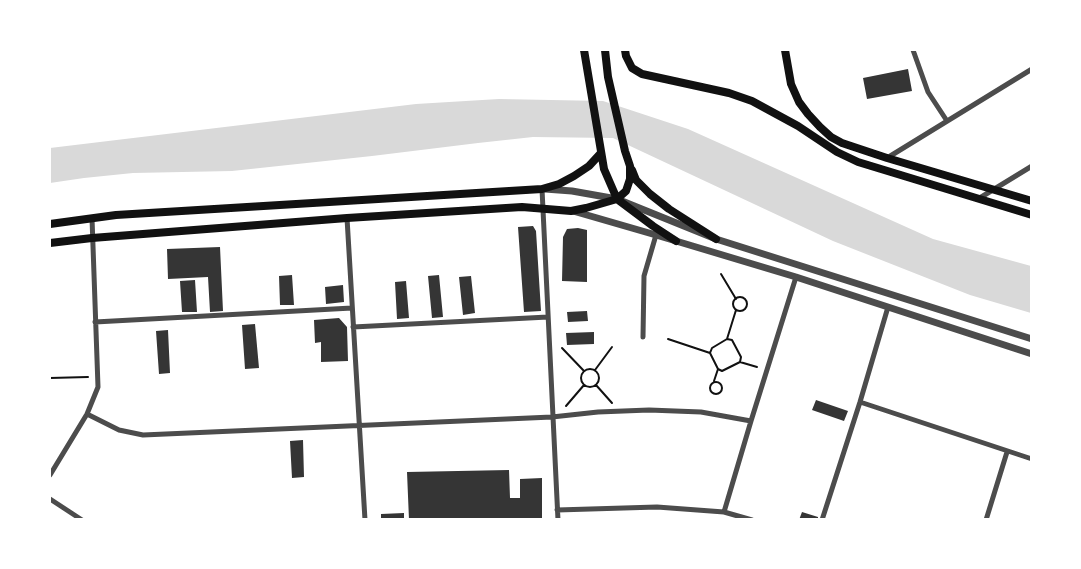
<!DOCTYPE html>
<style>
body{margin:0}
#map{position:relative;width:1081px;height:569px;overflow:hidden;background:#fff;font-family:"DejaVu Sans",sans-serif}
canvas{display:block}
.frame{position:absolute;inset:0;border:51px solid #fff;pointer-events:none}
</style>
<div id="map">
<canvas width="1081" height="569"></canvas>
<div class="frame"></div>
</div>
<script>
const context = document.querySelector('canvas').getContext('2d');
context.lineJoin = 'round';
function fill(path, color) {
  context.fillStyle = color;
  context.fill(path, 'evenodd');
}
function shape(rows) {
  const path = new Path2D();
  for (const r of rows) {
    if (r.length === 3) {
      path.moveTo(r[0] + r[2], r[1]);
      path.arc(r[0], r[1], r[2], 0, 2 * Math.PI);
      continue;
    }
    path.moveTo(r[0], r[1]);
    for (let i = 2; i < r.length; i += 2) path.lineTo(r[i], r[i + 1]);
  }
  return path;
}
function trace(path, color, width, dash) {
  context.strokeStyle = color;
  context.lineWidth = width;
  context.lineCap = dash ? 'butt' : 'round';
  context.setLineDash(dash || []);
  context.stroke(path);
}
fill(shape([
 [499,99,603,101,688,129,933,239,1031,266,1031,313,970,295,833,241,613,138,533,137,478,143,372,156,232,171,133,173,84,178,50,183,50,148,416,104]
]), '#d9d9d9');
fill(shape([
 [908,69,912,91,867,99,863,78],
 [533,226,536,231,541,311,524,312,518,227],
 [578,228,587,230,587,282,562,281,563,237,567,229],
 [220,247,223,311,210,312,208,277,168,279,167,249],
 [292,275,294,305,280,305,279,276],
 [439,275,443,317,432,318,428,276],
 [471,276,475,313,463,315,459,277],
 [195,280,197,312,182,312,180,281],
 [406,281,409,318,397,319,395,282],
 [343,285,344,302,326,304,325,287],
 [587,311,588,321,568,322,567,312],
 [339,318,347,327,348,361,321,362,321,342,315,343,314,320],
 [255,324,259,368,245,369,242,325],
 [168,330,170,373,159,374,156,331],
 [594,332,594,344,567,345,566,333],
 [816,400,848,411,844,421,812,410],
 [303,440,304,477,292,478,290,441],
 [509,470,510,498,520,498,520,479,542,478,542,519,409,520,407,472],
 [802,512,818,517,818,520,799,520],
 [404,513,404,520,381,520,381,514]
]), '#353535');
trace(shape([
 [721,274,736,299],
 [740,304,7],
 [668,339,710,353],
 [727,339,732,340,741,357,740,362,722,371,718,369,710,353,712,348,727,339],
 [727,339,736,310],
 [562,348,584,371],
 [740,362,757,367],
 [590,378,9],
 [595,370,612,347],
 [50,378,88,377],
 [714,381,718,369],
 [716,388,6],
 [596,385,612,403],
 [566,406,584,385]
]), '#111', 2);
trace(shape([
 [913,50,928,92,947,121],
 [887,158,1032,69],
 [542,189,558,520],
 [978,199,1032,166],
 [347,218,365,520],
 [95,322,352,308],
 [353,327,548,317],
 [643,337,644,276,656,235],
 [860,402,1032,459],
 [87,414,119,430,143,435,552,417,598,412,649,410,701,412,751,421],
 [50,475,87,414,98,387,92,218],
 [50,499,82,520],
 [557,510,657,507,724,512,752,520],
 [724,512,751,421,796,277],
 [822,520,860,402,888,307],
 [986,520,1007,452]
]), '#4c4c4c', 5);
trace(shape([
 [545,189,572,191,617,199,716,239,1032,339],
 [573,211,656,235,796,277,1032,354]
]), '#4c4c4c', 7);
trace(shape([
 [584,50,604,169,617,199,653,226,676,241],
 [625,50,626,56,632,68,642,74,729,93,752,101,798,126,837,152,858,162,1032,215],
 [785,50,791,84,799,102,808,114,820,127,831,137,842,143,887,158,1032,201],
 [632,170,636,180,650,194,669,209,716,239],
 [50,224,116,215,542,189,559,184,574,176,589,166,601,153],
 [50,243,92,238,347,218,522,207,571,211,586,208,617,199,626,191,630,179,630,166,625,151,608,77,605,50]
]), '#111', 8);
</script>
